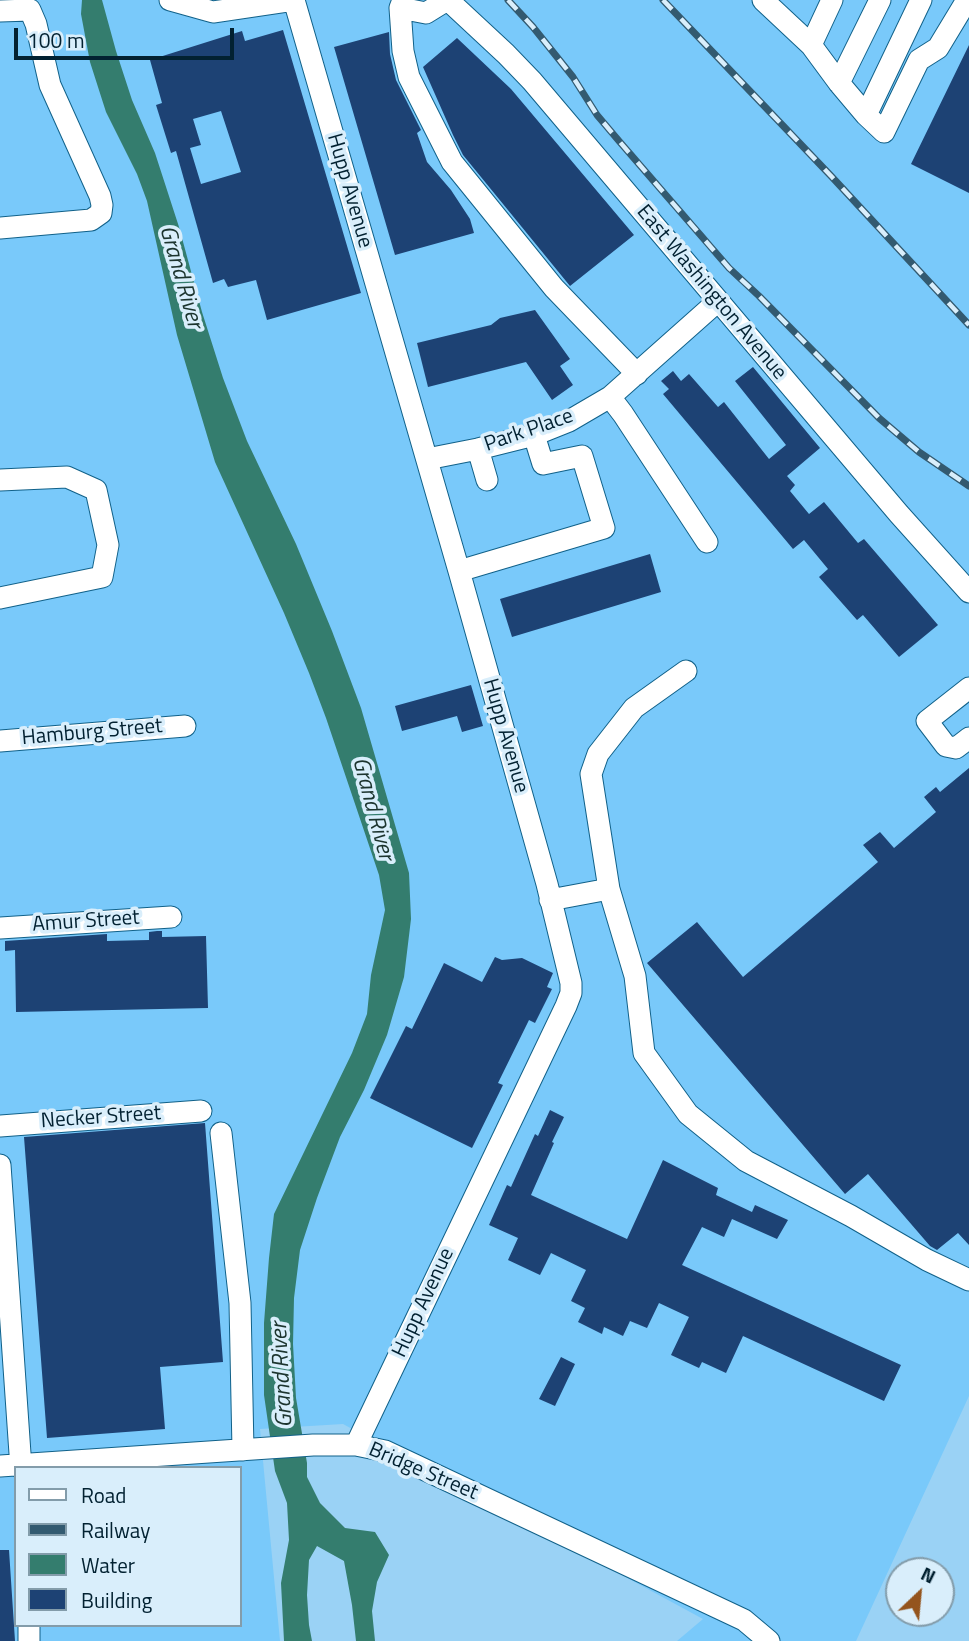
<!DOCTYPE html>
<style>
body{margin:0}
#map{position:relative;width:969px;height:1641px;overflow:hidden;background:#9ad2f5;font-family:"Titillium Web",sans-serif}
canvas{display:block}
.legend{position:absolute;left:14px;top:1466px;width:228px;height:161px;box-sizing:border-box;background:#d9eefb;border:2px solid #839caa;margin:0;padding:9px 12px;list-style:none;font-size:21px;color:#022131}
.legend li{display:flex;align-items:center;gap:14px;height:35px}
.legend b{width:35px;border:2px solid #839caa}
.north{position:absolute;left:885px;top:1557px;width:70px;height:70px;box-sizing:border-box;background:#d9eefb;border:2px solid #839caa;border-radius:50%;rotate:26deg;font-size:19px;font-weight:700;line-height:28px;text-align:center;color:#022131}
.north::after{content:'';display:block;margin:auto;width:24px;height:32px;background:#94541d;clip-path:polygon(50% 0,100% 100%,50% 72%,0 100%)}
.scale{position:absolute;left:14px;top:28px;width:220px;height:32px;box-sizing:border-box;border:4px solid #022131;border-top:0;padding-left:9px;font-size:21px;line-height:24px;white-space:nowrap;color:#022131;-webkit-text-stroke:5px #d9eefb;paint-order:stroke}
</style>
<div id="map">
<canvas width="969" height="1641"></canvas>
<ul class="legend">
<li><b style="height:9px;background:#fff"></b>Road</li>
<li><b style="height:9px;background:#335a70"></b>Railway</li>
<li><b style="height:19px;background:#347d6e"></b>Water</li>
<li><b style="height:19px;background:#1d4274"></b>Building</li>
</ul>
<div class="north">N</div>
<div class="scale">100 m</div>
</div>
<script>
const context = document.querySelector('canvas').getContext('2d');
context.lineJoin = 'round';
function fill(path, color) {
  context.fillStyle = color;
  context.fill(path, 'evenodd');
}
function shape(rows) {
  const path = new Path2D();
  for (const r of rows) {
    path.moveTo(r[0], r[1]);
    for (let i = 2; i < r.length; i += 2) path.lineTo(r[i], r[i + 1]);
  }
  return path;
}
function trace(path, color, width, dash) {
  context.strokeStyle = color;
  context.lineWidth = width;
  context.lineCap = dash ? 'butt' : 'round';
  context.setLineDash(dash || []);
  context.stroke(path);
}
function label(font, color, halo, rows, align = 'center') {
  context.font = font + ' "Titillium Web",sans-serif';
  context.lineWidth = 7;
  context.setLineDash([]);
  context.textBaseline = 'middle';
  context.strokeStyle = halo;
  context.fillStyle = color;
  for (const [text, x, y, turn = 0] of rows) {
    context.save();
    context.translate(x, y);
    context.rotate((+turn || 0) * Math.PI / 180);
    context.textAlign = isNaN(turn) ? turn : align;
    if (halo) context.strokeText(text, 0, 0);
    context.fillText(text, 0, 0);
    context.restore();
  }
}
fill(shape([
 [0,0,969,0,969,1396,856,1641,677,1641,703,1619,343,1424,260,1429,280,1641,0,1641],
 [16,1468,240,1468,240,1625,16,1625]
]), '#79c9fa');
fill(shape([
 [82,0,102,0,116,51,132,100,155,153,179,227,202,312,223,378,247,441,296,544,332,631,361,708,409,873,411,919,404,977,387,1035,364,1090,340,1137,317,1198,300,1250,294,1298,293,1344,296,1398,307,1463,307,1477,320,1503,345,1528,375,1532,389,1555,377,1582,372,1611,375,1641,356,1641,352,1605,344,1561,317,1546,309,1560,307,1595,309,1625,312,1641,284,1641,281,1583,289,1540,287,1503,275,1471,264,1395,264,1323,269,1258,274,1214,352,1053,367,1014,371,975,385,910,379,875,326,718,309,673,284,613,215,462,177,335,147,201,137,174,106,112,90,62,81,14]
]), '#347d6e');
fill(shape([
 [283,30,361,293,267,320,256,280,228,287,224,279,213,283,176,151,171,153,156,105,162,103,150,60,242,31,245,41],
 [221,111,241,172,201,184,190,148,201,145,193,119],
 [389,32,390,54,396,80,421,130,417,133,427,162,451,190,470,219,474,233,395,255,334,47],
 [457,38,511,89,634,235,570,286,463,155,453,135,423,67],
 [969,45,969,193,911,164],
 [535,310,570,359,560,366,573,385,552,400,526,362,428,387,417,343,491,325,500,318],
 [753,367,820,448,787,476,795,485,790,491,809,514,824,502,858,543,864,539,938,625,899,657,863,615,857,620,819,577,828,569,804,540,793,549,663,394,669,389,661,381,673,371,681,381,689,374,718,407,724,402,769,459,786,445,735,381],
 [650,554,661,592,512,637,500,599],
 [471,685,483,726,462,732,457,716,402,731,395,706],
 [969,768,969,1245,958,1233,937,1250,930,1246,868,1174,845,1194,647,963,697,922,743,977,878,862,863,845,880,832,894,848,936,812,924,797,936,787,940,792],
 [157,931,162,931,162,937,206,936,208,1008,16,1012,15,950,5,951,5,941,107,934,107,941,149,940,149,932],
 [495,957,502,960,522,958,553,973,547,987,552,989,535,1023,529,1020,498,1083,503,1085,472,1148,370,1098,406,1026,412,1029,444,963,482,982],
 [550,1110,564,1117,552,1142,554,1143,531,1195,627,1239,663,1160,718,1188,716,1195,752,1212,755,1205,788,1220,777,1239,732,1219,724,1237,702,1227,682,1265,901,1365,884,1401,743,1336,726,1373,702,1362,699,1368,671,1355,689,1317,659,1303,647,1328,630,1321,623,1336,604,1327,602,1334,578,1322,585,1308,571,1301,586,1270,551,1253,540,1275,508,1260,518,1238,489,1225,507,1185,511,1187,535,1134,538,1136],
 [205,1123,223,1362,160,1367,165,1429,47,1438,24,1137],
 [561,1357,575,1364,555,1406,539,1399],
 [0,1550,9,1550,15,1641,0,1641]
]), '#1d4274');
const minor = shape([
 [170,0,213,12,294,0],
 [294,0,459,571,547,884,571,983,571,993,566,1006,356,1445],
 [403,0,400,8,403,51,409,77,452,162,554,288,637,374],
 [448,0,506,54,532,81,899,514,969,592],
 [763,0,811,45],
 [832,0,811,45,839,83,866,115,884,132,919,60,938,48,967,0],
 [400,8,426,13,447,0],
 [0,11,30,10,36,24,50,85,100,196,102,205,101,213,91,220,0,228],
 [839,83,880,0],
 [866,115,921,0],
 [610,397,623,414,707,542],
 [478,449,487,480],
 [427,459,478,449,534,435,569,421,610,397,718,301],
 [0,480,67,477,96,490,108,545,102,577,0,598],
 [459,571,604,528,582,456,543,464,534,435],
 [969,688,927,721,946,746,956,748,969,738],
 [0,741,185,726],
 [609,889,591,774,598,754,634,708,686,671],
 [550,900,609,889,635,976,644,1053,688,1114,746,1161,851,1216,927,1260,969,1280],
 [0,928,171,917],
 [0,1126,201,1111],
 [221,1133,240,1303,243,1450],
 [0,1165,21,1468],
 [0,1466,313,1445,356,1445,385,1451,744,1620,769,1641],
 [29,1625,29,1641]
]);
trace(minor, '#116189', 23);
trace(minor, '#fff', 21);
const rail = shape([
 [508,0,533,27,573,77,597,115,619,141,729,268,759,296,879,418,919,452,969,486],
 [663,0,832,177,969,325]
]);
trace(rail, '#335a70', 7);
trace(rail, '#d9eefb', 4.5, [13]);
label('21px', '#022131', '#d9eefb', [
 ["Hupp Avenue",349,191,74],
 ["East Washington Avenue",711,293,50],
 ["Park Place",529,431,-19],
 ["Hamburg Street",92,733,-5],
 ["Hupp Avenue",505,736,74],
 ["Amur Street",86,922,-4],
 ["Necker Street",101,1118,-4],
 ["Hupp Avenue",424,1303,-65],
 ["Bridge Street",423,1472,23]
]);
label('italic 23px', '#1c342e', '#d9eefb', [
 ["Grand River",180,277,74],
 ["Grand River",372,809,75],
 ["Grand River",283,1375,-93]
]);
</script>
